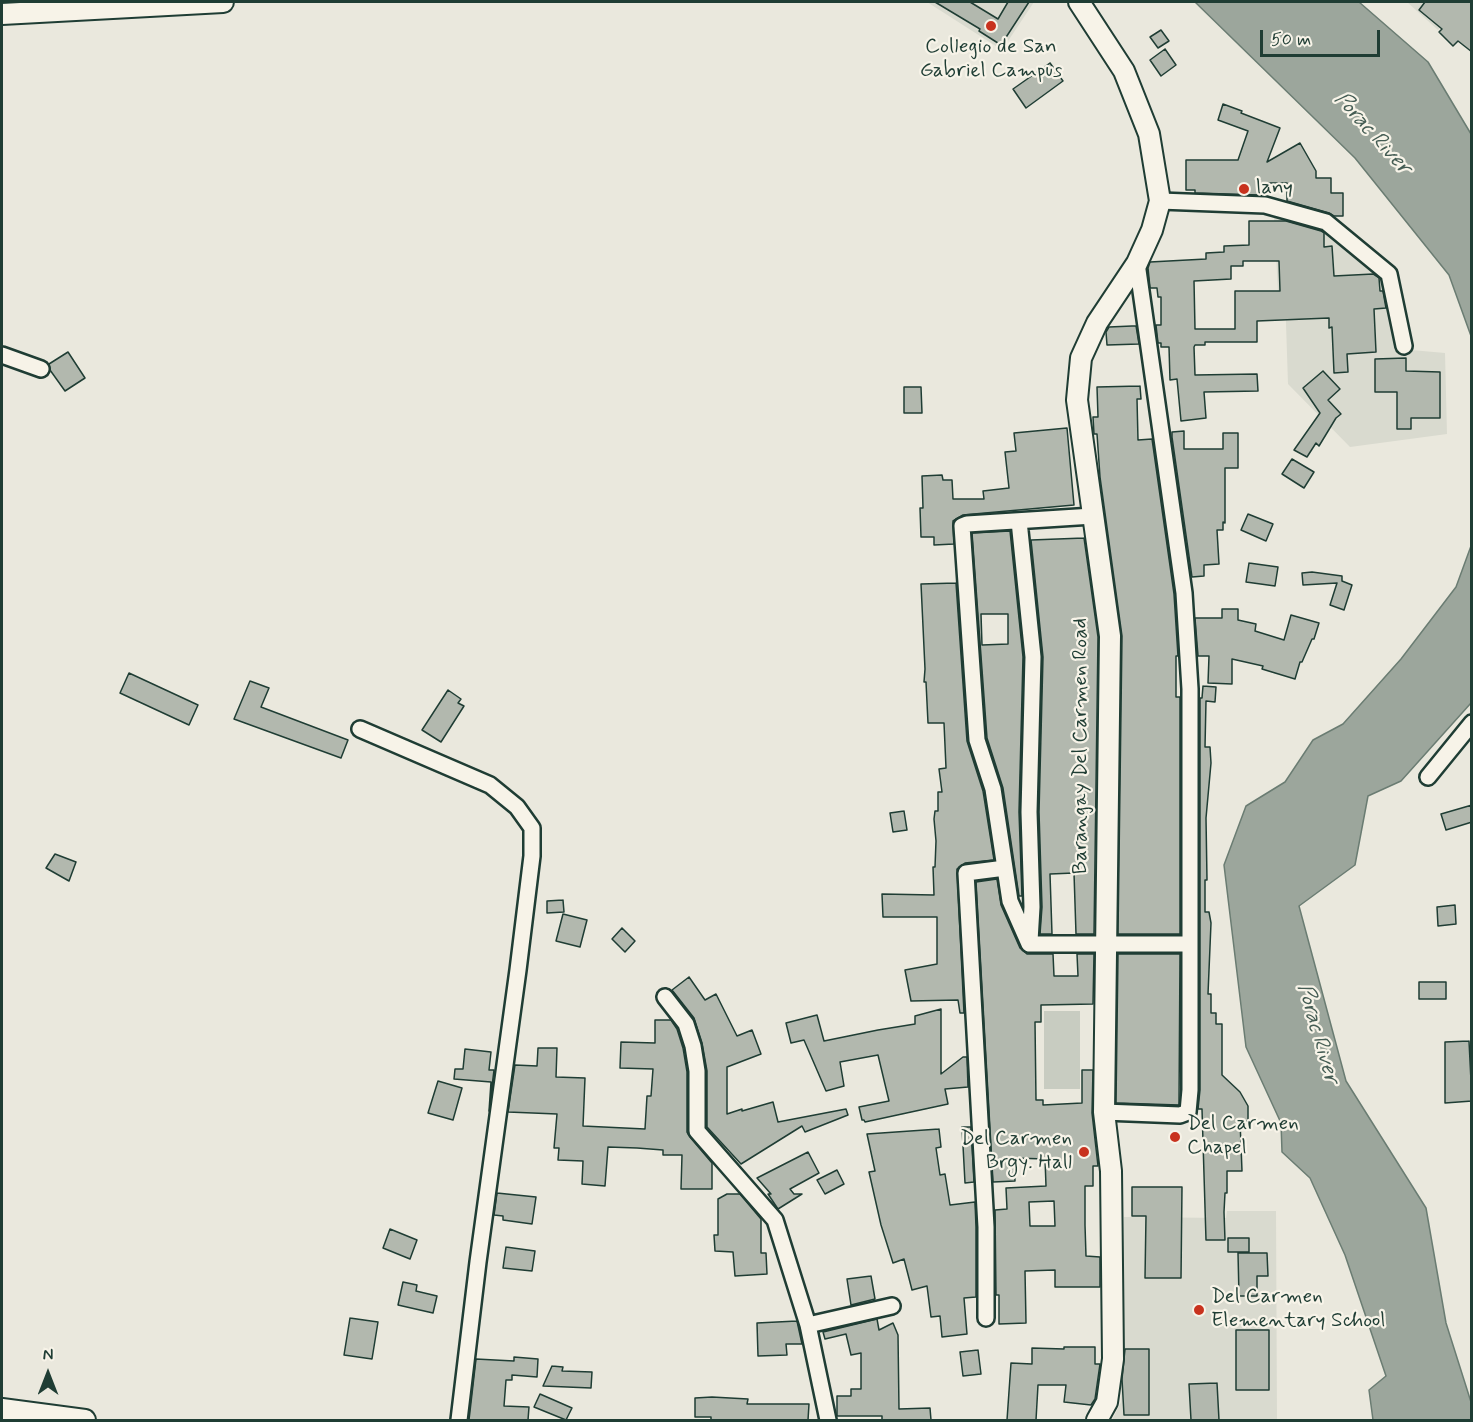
<!DOCTYPE html>
<style>
body{margin:0}
#map{position:relative;width:1473px;height:1422px;overflow:hidden;background:#eae8dd;font-family:Mynerve,sans-serif}
canvas{display:block}
.frame{position:absolute;inset:0;border:3px solid #1f3d34;pointer-events:none}
.north{position:absolute;left:18px;top:1344px;width:60px;height:60px;-webkit-text-stroke:4px #f7f3e8;paint-order:stroke;rotate:0deg;font-size:16px;font-weight:700;line-height:24px;text-align:center;color:#1f3d34}
.north::after{content:'';display:block;margin:auto;width:21px;height:27px;background:#1f3d34;clip-path:polygon(50% 0,100% 100%,50% 72%,0 100%)}
.scale{position:absolute;left:1260px;top:30px;width:120px;height:27px;box-sizing:border-box;border:3px solid #1f3d34;border-top:0;padding-left:8px;font-size:18px;line-height:21px;white-space:nowrap;color:#1f3d34;-webkit-text-stroke:4px #f7f3e8;paint-order:stroke}
</style>
<div id="map">
<canvas width="1473" height="1422"></canvas>
<div class="frame"></div>
<div class="north">N</div>
<div class="scale">50 m</div>
</div>
<script>
const context = document.querySelector('canvas').getContext('2d');
context.lineJoin = 'round';
function fill(path, color) {
  context.fillStyle = color;
  context.fill(path, 'evenodd');
}
function shape(rows) {
  const path = new Path2D();
  for (const r of rows) {
    path.moveTo(r[0], r[1]);
    for (let i = 2; i < r.length; i += 2) path.lineTo(r[i], r[i + 1]);
  }
  return path;
}
function trace(path, color, width, dash) {
  context.strokeStyle = color;
  context.lineWidth = width;
  context.lineCap = dash ? 'butt' : 'round';
  context.setLineDash(dash || []);
  context.stroke(path);
}
function label(font, color, halo, rows, align = 'center') {
  context.font = font + ' Mynerve,sans-serif';
  context.lineWidth = 4.5;
  context.setLineDash([]);
  context.textBaseline = 'middle';
  context.strokeStyle = halo;
  context.fillStyle = color;
  for (const [text, x, y, turn = 0] of rows) {
    context.save();
    context.translate(x, y);
    context.rotate((+turn || 0) * Math.PI / 180);
    context.textAlign = isNaN(turn) ? turn : align;
    if (halo) context.strokeText(text, 0, 0);
    context.fillText(text, 0, 0);
    context.restore();
  }
}
fill(shape([
 [927,2,1034,2,1002,50],
 [1407,2,1464,2,1438,30],
 [1274,217,1298,219,1327,225,1388,281,1400,349,1445,353,1447,434,1350,447,1288,384,1285,293,1278,292],
 [1227,1211,1276,1211,1277,1420,1112,1420,1121,1402,1124,1217,1226,1218]
]), '#d9dacf');
fill(shape([
 [1044,1011,1080,1011,1080,1089,1044,1089]
]), '#c8ccc1');
const water = shape([
 [1195,2,1359,2,1428,62,1471,134,1471,336,1449,275,1355,158,1195,2],
 [1471,546,1471,703,1401,781,1368,796,1355,865,1299,906,1346,1081,1426,1208,1446,1323,1471,1402,1471,1420,1373,1420,1369,1390,1386,1376,1345,1255,1310,1178,1282,1152,1281,1123,1246,1047,1224,865,1246,806,1285,782,1313,740,1343,724,1401,659,1456,587,1471,546]
]);
fill(water, '#9ca69c');
trace(water, '#6a7c72', 1.5);
const building = shape([
 [935,2,970,2,998,19,1008,2,1029,2,1001,45,979,31,980,29,935,2],
 [1425,2,1472,2,1472,52,1458,41,1453,46,1439,32,1442,29,1419,10,1425,2],
 [1161,30,1169,41,1158,48,1150,37,1161,30],
 [1165,49,1176,65,1161,76,1150,60,1165,49],
 [1050,63,1063,81,1026,108,1013,89,1050,63],
 [1223,104,1242,111,1241,113,1280,128,1267,162,1300,143,1316,171,1316,178,1331,178,1331,193,1343,193,1343,216,1334,216,1329,213,1287,201,1287,183,1259,183,1259,195,1195,193,1195,190,1186,190,1186,160,1238,160,1248,131,1218,120,1223,104],
 [1249,221,1286,221,1321,231,1324,233,1324,247,1332,246,1334,276,1373,274,1379,278,1380,291,1383,291,1386,308,1374,309,1376,352,1347,354,1348,372,1334,373,1332,327,1329,328,1329,318,1257,321,1257,342,1205,342,1205,345,1195,345,1194,347,1195,375,1257,374,1258,391,1204,392,1206,418,1181,421,1177,379,1170,380,1169,347,1161,347,1161,343,1158,343,1156,325,1161,325,1161,297,1158,297,1157,288,1150,288,1148,268,1150,262,1206,259,1206,253,1224,252,1224,246,1249,245,1249,221],
 [1243,261,1279,261,1280,291,1235,291,1235,329,1195,329,1194,281,1231,279,1231,266,1243,266,1243,261],
 [1132,326,1136,326,1139,344,1107,345,1106,332,1109,327,1132,326],
 [68,352,85,378,65,391,50,370,49,364,68,352],
 [1406,358,1406,371,1440,372,1440,418,1411,418,1411,429,1397,429,1397,392,1375,392,1375,359,1406,358],
 [1323,371,1340,389,1328,400,1341,414,1336,418,1319,446,1316,443,1307,457,1294,450,1320,413,1303,388,1323,371],
 [1140,386,1141,399,1137,399,1138,440,1152,439,1174,594,1178,656,1176,656,1176,697,1180,697,1180,934,1118,934,1122,636,1100,477,1097,434,1094,434,1093,417,1098,417,1097,387,1140,386],
 [904,387,921,387,922,413,904,413,904,387],
 [1067,428,1074,505,963,515,953,521,954,544,934,545,934,537,921,537,920,508,923,508,922,476,942,475,943,480,952,480,953,499,984,499,983,491,1009,488,1005,452,1016,451,1014,433,1067,428],
 [1184,431,1184,449,1223,449,1223,433,1238,433,1238,468,1225,468,1225,523,1223,522,1223,530,1217,530,1219,564,1204,565,1204,576,1192,577,1172,437,1172,432,1184,431],
 [1292,459,1314,472,1304,488,1282,474,1292,459],
 [1248,514,1273,524,1266,541,1241,530,1248,514],
 [1010,531,1023,657,1019,812,1022,896,1019,896,1003,788,987,738,972,533,1010,531],
 [981,614,1008,614,1008,644,982,645,981,614],
 [1084,538,1098,637,1094,934,1076,934,1074,873,1050,874,1052,934,1040,934,1042,907,1039,812,1043,657,1031,540,1084,538],
 [1249,563,1278,567,1275,586,1246,582,1249,563],
 [1312,572,1342,576,1342,581,1352,585,1344,610,1330,605,1337,583,1303,585,1302,573,1312,572],
 [956,583,967,741,983,791,994,860,965,863,957,869,964,1013,960,1013,958,1000,911,1001,905,970,937,964,937,917,883,917,882,894,934,895,933,867,935,867,936,841,934,819,935,811,938,811,938,792,942,792,939,769,946,768,944,723,928,723,926,682,924,682,925,669,921,584,956,583],
 [1222,609,1238,609,1238,620,1256,624,1255,631,1284,640,1291,615,1319,623,1314,639,1312,639,1302,662,1300,662,1295,679,1262,669,1263,666,1232,659,1232,684,1208,683,1209,656,1198,656,1195,618,1222,618,1222,609],
 [129,673,198,705,189,725,120,693,129,673],
 [250,681,269,688,261,707,348,740,341,758,234,719,250,681],
 [1203,686,1216,687,1215,702,1206,701,1205,747,1210,747,1211,763,1206,818,1207,880,1205,880,1205,912,1209,912,1211,923,1208,994,1211,994,1211,1013,1216,1013,1216,1024,1222,1024,1222,1075,1240,1092,1248,1106,1248,1121,1240,1121,1242,1171,1227,1171,1227,1193,1225,1193,1224,1212,1225,1240,1206,1240,1202,1109,1198,1109,1200,1090,1200,698,1202,698,1203,686],
 [448,690,461,699,458,703,464,706,441,742,422,730,448,690],
 [1472,805,1472,822,1446,830,1441,814,1472,805],
 [904,811,907,830,893,832,890,813,904,811],
 [55,854,76,862,69,881,46,868,55,854],
 [997,879,1001,905,1020,948,1027,954,1053,954,1054,976,1078,976,1077,954,1094,954,1093,1004,1041,1005,1041,1022,1035,1022,1036,1100,1043,1100,1043,1105,1082,1103,1082,1070,1093,1070,1092,1113,1098,1166,1093,1166,1093,1186,1085,1186,1085,1225,1086,1256,1100,1257,1100,1287,1055,1287,1055,1270,1025,1271,1026,1323,999,1324,999,1295,996,1295,995,1210,1007,1209,1006,1188,1046,1186,1045,1159,1014,1158,1015,1181,993,1182,976,882,997,879],
 [1054,1201,1055,1226,1030,1226,1029,1202,1054,1201],
 [563,900,564,912,547,913,547,901,563,900],
 [1455,905,1456,924,1438,926,1437,907,1455,905],
 [563,914,587,920,580,947,556,941,563,914],
 [622,928,635,941,625,952,612,939,622,928],
 [1118,954,1180,954,1179,1105,1116,1103,1118,954],
 [689,977,705,1000,716,994,737,1036,752,1030,761,1054,727,1067,727,1114,742,1109,742,1111,773,1102,778,1122,846,1109,848,1115,805,1132,802,1126,741,1164,707,1127,707,1071,702,1043,694,1018,672,990,689,977],
 [1419,982,1446,982,1446,999,1419,999,1419,982],
 [941,1009,941,1074,963,1057,967,1057,968,1087,945,1089,948,1104,865,1122,864,1120,862,1120,859,1107,889,1101,878,1055,840,1062,844,1086,826,1091,804,1040,791,1043,786,1023,817,1015,824,1041,878,1030,915,1024,915,1016,941,1009],
 [655,1020,671,1020,677,1029,683,1048,687,1072,687,1132,690,1137,712,1163,712,1189,681,1189,682,1155,663,1155,663,1150,637,1148,608,1147,605,1186,582,1184,583,1161,558,1160,559,1148,554,1148,557,1114,508,1112,515,1065,537,1066,538,1048,557,1048,556,1077,585,1078,583,1126,645,1129,647,1096,651,1096,653,1069,620,1068,621,1042,655,1043,655,1020],
 [1469,1041,1472,1101,1445,1103,1445,1042,1469,1041],
 [465,1049,491,1052,489,1070,494,1070,489,1111,491,1082,454,1079,455,1069,463,1069,465,1049],
 [438,1081,462,1088,453,1120,428,1113,438,1081],
 [962,1127,971,1127,974,1182,965,1183,962,1127],
 [939,1129,941,1147,936,1148,940,1175,945,1174,950,1205,975,1202,976,1227,976,1297,964,1298,967,1334,942,1337,940,1316,931,1317,927,1286,912,1290,904,1259,893,1263,881,1225,869,1172,875,1171,867,1134,939,1129],
 [808,1152,819,1173,790,1189,794,1194,802,1194,778,1209,768,1194,771,1194,757,1178,808,1152],
 [837,1170,844,1184,825,1194,817,1180,837,1170],
 [1132,1187,1182,1187,1181,1278,1145,1278,1146,1216,1132,1216,1132,1187],
 [497,1193,536,1197,532,1224,503,1220,503,1216,494,1215,497,1193],
 [727,1194,740,1194,761,1219,761,1253,766,1253,767,1274,735,1276,733,1252,715,1251,714,1235,718,1235,718,1199,727,1194],
 [390,1229,417,1240,410,1259,383,1248,390,1229],
 [1228,1238,1249,1238,1249,1252,1228,1252,1228,1238],
 [506,1247,535,1251,532,1271,503,1268,506,1247],
 [1238,1253,1267,1253,1268,1276,1257,1276,1257,1296,1239,1296,1238,1253],
 [871,1276,875,1299,851,1305,847,1279,871,1276],
 [403,1282,417,1285,416,1291,437,1296,433,1313,398,1305,403,1282],
 [350,1318,378,1322,372,1359,344,1355,350,1318],
 [877,1319,879,1330,893,1323,898,1335,899,1409,930,1408,931,1420,882,1420,882,1416,837,1416,837,1396,851,1396,851,1389,861,1389,861,1353,851,1355,846,1334,825,1339,823,1332,877,1319],
 [797,1321,802,1344,786,1344,787,1355,758,1356,757,1323,797,1321],
 [1236,1330,1269,1330,1269,1390,1236,1390,1236,1330],
 [1064,1347,1095,1347,1095,1364,1100,1364,1095,1399,1091,1405,1064,1402,1066,1385,1038,1385,1036,1420,1007,1420,1011,1363,1032,1364,1032,1348,1064,1349,1064,1347],
 [1125,1349,1149,1349,1149,1415,1124,1415,1122,1379,1125,1349],
 [978,1350,981,1374,963,1376,960,1352,978,1350],
 [514,1357,538,1359,537,1377,512,1375,512,1380,506,1380,504,1406,529,1407,528,1420,469,1420,476,1359,514,1361,514,1357],
 [552,1366,563,1367,562,1371,592,1372,591,1388,543,1386,552,1366],
 [1217,1383,1219,1420,1191,1420,1189,1384,1217,1383],
 [540,1394,572,1408,566,1420,534,1407,540,1394],
 [712,1397,748,1399,747,1404,809,1404,808,1420,711,1420,711,1417,695,1417,695,1398,712,1397]
]);
fill(building, '#b2b8ae');
trace(building, '#1f3d34', 1.5);
const minor = shape([
 [1160,201,1265,205,1326,222,1389,274,1404,346],
 [2,355,41,369],
 [1019,521,1033,657,1029,812,1032,907,1030,941],
 [360,729,490,785,517,807,532,828,532,856,518,970,478,1262,459,1420],
 [1428,777,1472,723],
 [1029,944,1010,901,993,789,977,740,962,526,967,524,1093,516],
 [1029,944,1190,944],
 [665,997,686,1024,693,1046,697,1071,697,1131,775,1220,808,1325,828,1420],
 [1104,1112,1180,1115,1188,1112,1190,1090,1190,689,1184,593,1137,263],
 [986,1318,986,1227,966,873,1005,868],
 [808,1325,892,1306]
]);
const tertiary = shape([
 [1079,2,1124,71,1149,134,1160,201,1152,230,1137,263,1097,323,1081,358,1077,400,1110,636,1104,1112,1111,1171,1113,1359,1107,1402,1097,1420],
 [2,14,223,2],
 [2,1409,85,1420]
]);
trace(minor, '#1f3d34', 20);
trace(tertiary, '#1f3d34', 24);
trace(minor, '#f7f3e8', 15);
trace(tertiary, '#f7f3e8', 20);
for (const [x, y, r, color] of [
 [991,26,6,"#c8321e"],
 [1244,189,6,"#c8321e"],
 [1175,1137,6,"#c8321e"],
 [1084,1152,6,"#c8321e"],
 [1199,1310,6,"#c8321e"]
]) {
  const dot = new Path2D();
  dot.arc(x, y, r, 0, 2 * Math.PI);
  context.fillStyle = color;
  context.fill(dot);
  trace(dot, '#f7f3e8', 2);
}
label('21px', '#1f3d34', '#f7f3e8', [
 ["Collegio de San",991,48,"center"],
 ["Gabriel Campus",991,72,"center"],
 ["lany",1256,189],
 ["Del Carmen",1187,1125],
 ["Chapel",1187,1149],
 ["Del Carmen",1072,1140,"right"],
 ["Brgy. Hall",1072,1164,"right"],
 ["Del Carmen",1211,1298],
 ["Elementary School",1211,1322]
], 'left');
label('21px', '#1f3d34', '#f7f3e8', [
 ["Barangay Del Carmen Road",1082,746,-90]
]);
label('italic 22px', '#445c53', '#f7f3e8', [
 ["Porac River",1372,134,48],
 ["Porac River",1317,1034,74]
]);
</script>
